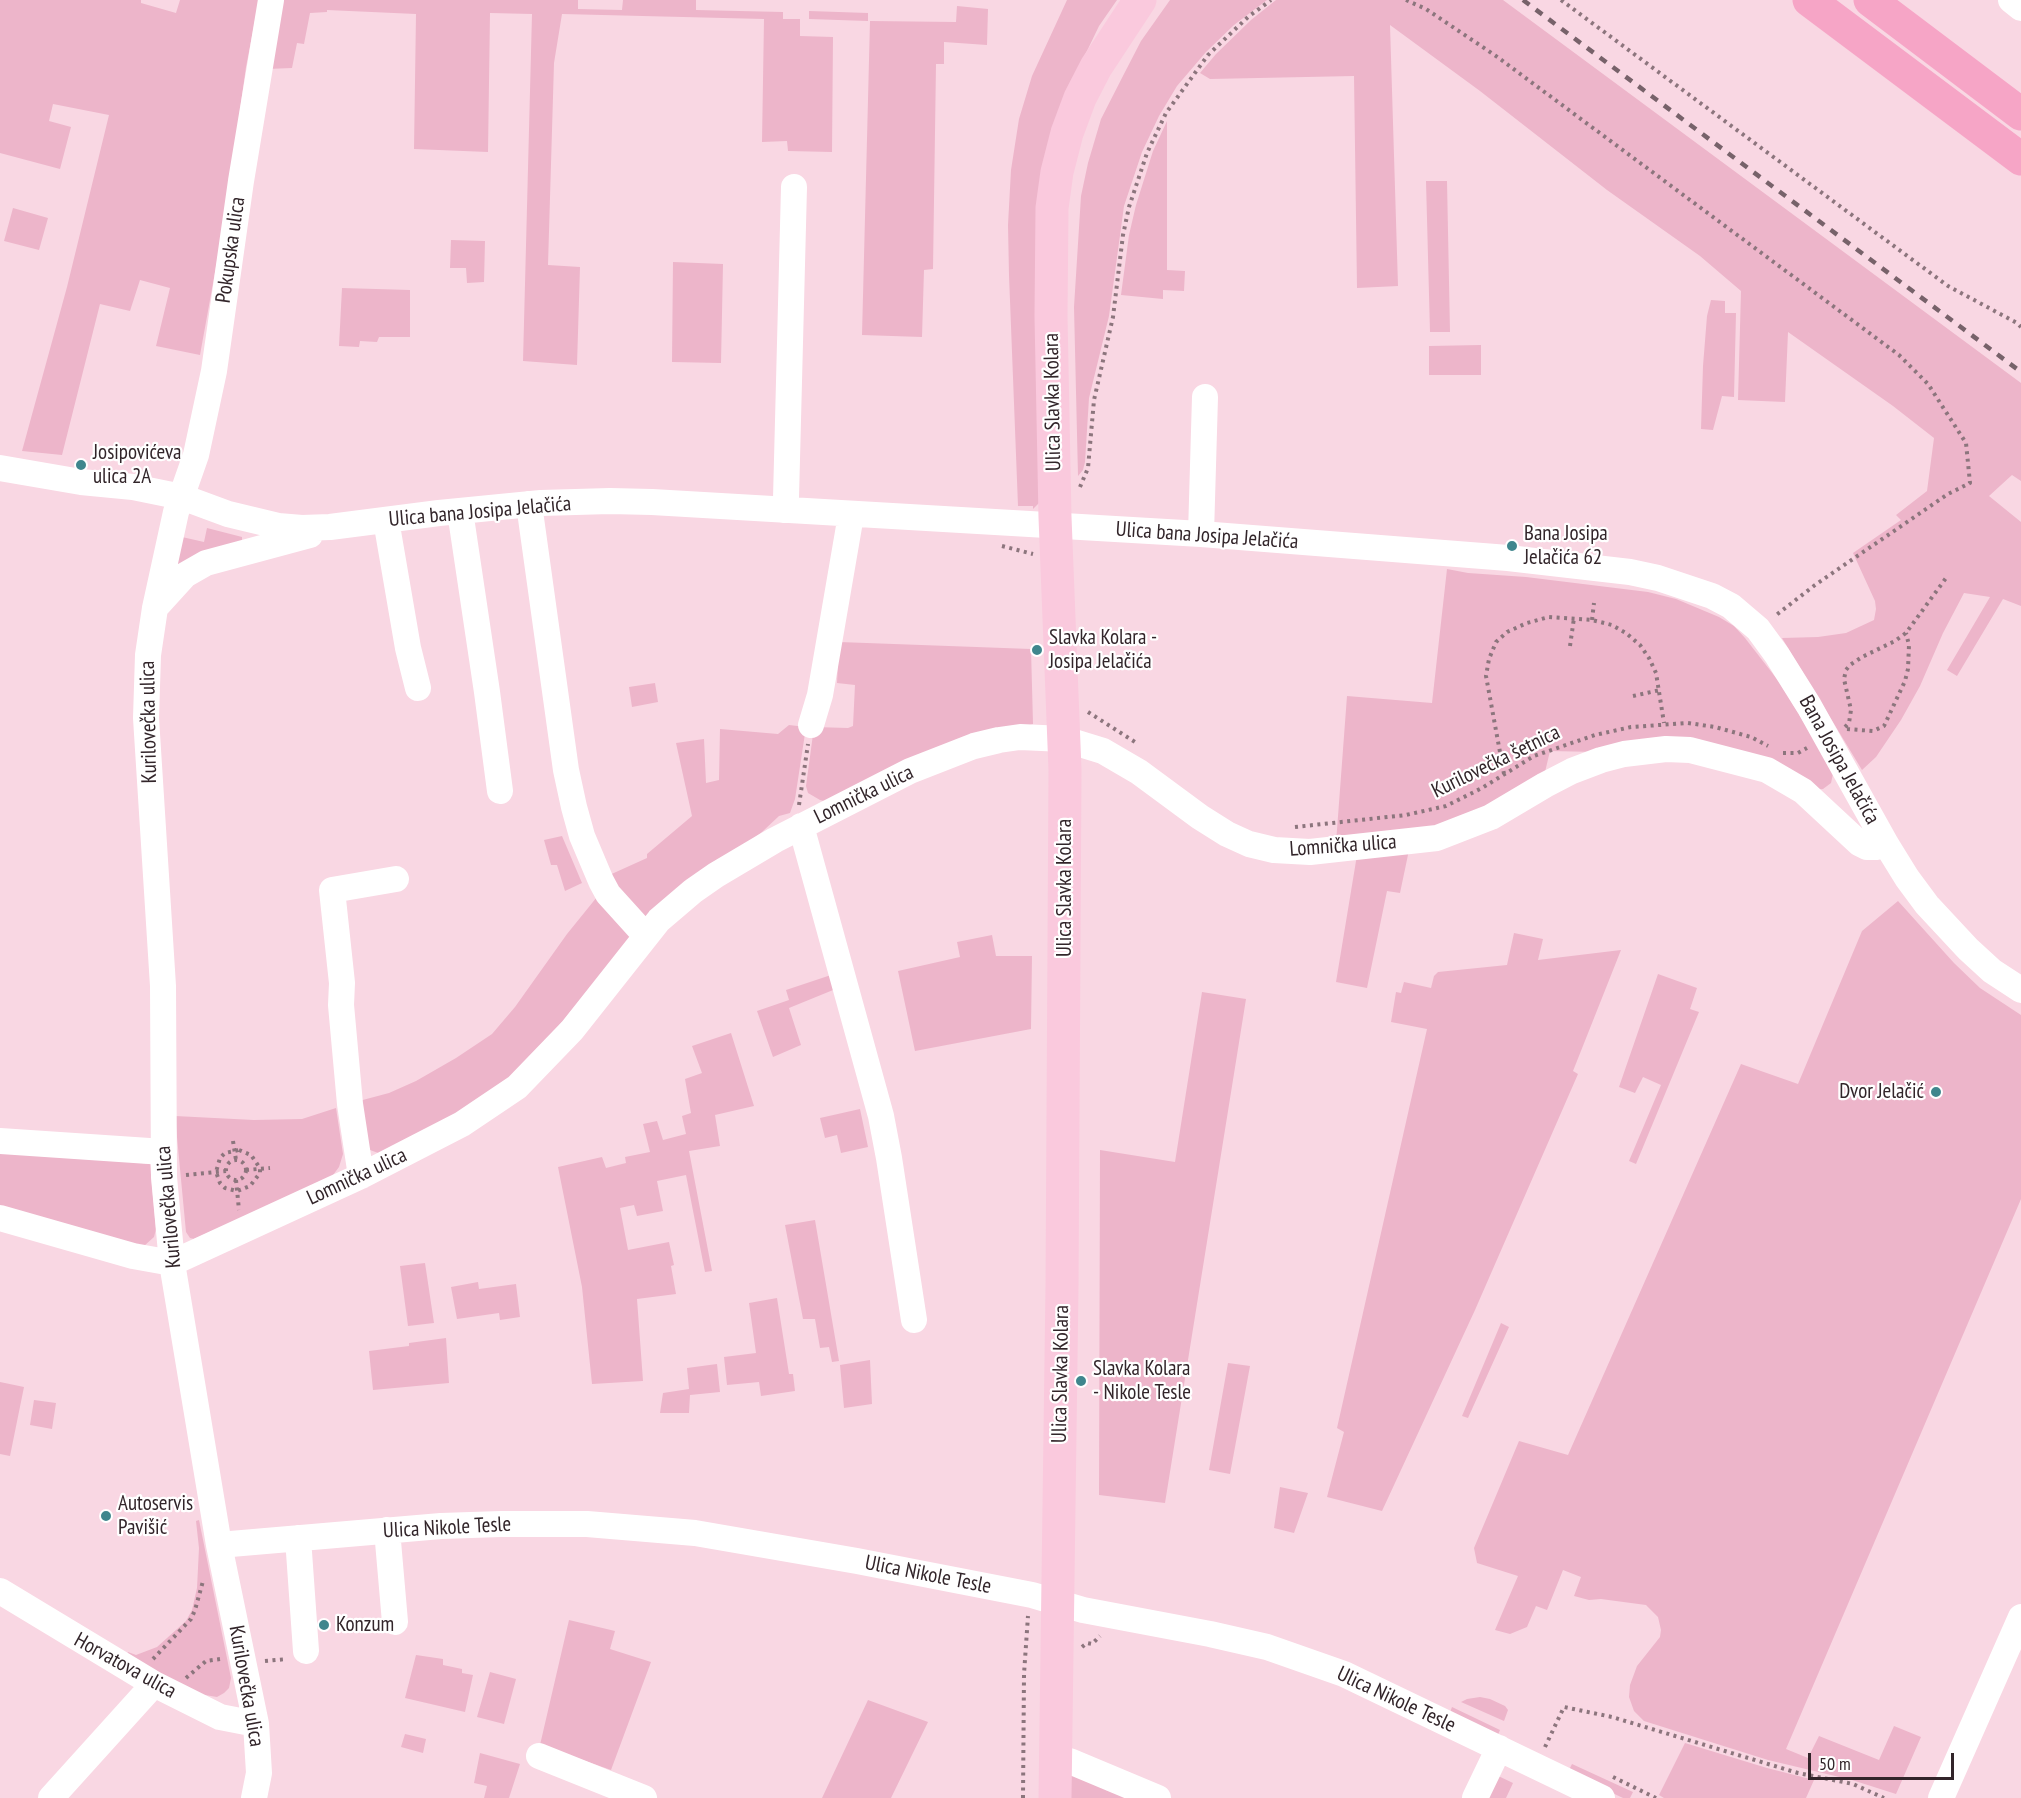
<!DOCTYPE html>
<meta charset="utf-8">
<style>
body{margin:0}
#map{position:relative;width:2021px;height:1798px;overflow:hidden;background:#f9d7e3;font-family:"PT Sans Narrow",sans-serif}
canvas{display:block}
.scale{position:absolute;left:1808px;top:1753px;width:146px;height:27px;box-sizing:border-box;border:3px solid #32252a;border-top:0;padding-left:8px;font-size:18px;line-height:21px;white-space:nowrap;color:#32252a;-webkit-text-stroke:4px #fff;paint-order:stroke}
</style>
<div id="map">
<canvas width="2021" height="1798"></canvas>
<div class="scale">50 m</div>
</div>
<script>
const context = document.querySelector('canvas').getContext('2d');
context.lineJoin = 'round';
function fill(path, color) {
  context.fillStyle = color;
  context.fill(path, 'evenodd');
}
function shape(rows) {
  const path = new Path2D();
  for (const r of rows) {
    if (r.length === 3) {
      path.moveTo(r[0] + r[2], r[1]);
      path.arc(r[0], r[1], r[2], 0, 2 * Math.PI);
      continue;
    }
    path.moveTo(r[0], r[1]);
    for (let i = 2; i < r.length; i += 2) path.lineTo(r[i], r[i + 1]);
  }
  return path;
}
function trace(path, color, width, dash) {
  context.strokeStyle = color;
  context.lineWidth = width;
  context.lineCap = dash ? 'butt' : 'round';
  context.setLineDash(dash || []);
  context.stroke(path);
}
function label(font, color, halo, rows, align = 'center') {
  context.font = font + ' "PT Sans Narrow",sans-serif';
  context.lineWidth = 4.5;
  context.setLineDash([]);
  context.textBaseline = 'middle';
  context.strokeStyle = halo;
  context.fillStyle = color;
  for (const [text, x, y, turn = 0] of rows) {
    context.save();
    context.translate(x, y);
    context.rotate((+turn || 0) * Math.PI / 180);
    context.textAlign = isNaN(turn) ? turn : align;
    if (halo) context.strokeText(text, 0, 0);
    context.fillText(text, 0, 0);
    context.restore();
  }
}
fill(shape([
 [0,0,141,0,141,3,176,13,180,0,259,0,246,67,225,217,200,355,156,346,170,288,140,280,130,311,100,304,62,455,22,451,67,287,109,115,53,104,49,121,71,127,60,169,0,153],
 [280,0,578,0,578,9,622,10,623,0,696,0,696,10,783,12,783,19,800,19,800,36,833,37,832,152,788,151,787,141,762,142,764,19,562,14,554,63,548,265,580,267,577,365,523,361,532,14,490,13,488,152,414,149,416,14,327,10,327,12,310,13,304,44,297,43,292,68,267,69],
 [1067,0,1117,0,1099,26,1074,78,1041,501,1033,509,1033,506,1018,506,1009,275,1008,225,1011,170,1019,119,1032,76],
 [1170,0,1267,0,1234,25,1206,52,1177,86,1159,116,1142,152,1124,206,1109,316,1089,398,1085,462,1083,470,1078,476,1074,307,1081,196,1088,163,1101,119,1125,72,1141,41],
 [1276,0,1503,0,2021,383,2021,481,2012,475,1989,496,2021,522,2021,606,2003,599,1957,676,1947,670,1990,597,1964,593,1943,633,1920,686,1901,720,1876,757,1862,770,1782,638,1818,637,1846,633,1874,620,1876,609,1875,601,1853,553,1901,520,1896,515,1927,491,1934,438,1893,406,1788,332,1785,402,1738,400,1741,291,1700,256,1607,190,1480,91,1390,25,1398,286,1357,288,1354,76,1210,79,1200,73,1216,54,1251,20],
 [957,6,988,9,987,45,944,42,944,64,936,64,933,269,924,270,922,337,862,335,870,21,956,22],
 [809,11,868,13,868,21,809,19],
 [1167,121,1167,270,1185,271,1184,291,1163,290,1163,299,1121,295,1129,235,1136,205,1153,151],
 [1426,181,1447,181,1450,332,1430,332],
 [13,208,48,218,39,250,4,241],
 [451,240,485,241,484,282,467,283,466,268,450,268],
 [673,262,723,264,721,363,672,362],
 [342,288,410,290,410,337,379,337,377,342,360,341,359,347,339,346],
 [1711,300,1725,301,1725,313,1736,313,1734,397,1722,396,1713,430,1701,429,1703,366,1707,316],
 [1481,345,1481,375,1429,375,1429,346],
 [207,528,242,537,242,545,176,573,182,537,204,542],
 [1447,569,1468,573,1526,577,1648,592,1676,599,1719,617,1734,626,1745,638,1780,683,1829,764,1833,774,1831,783,1823,789,1815,790,1778,766,1597,752,1550,751,1545,772,1469,820,1336,843,1347,696,1432,703],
 [839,642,1031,649,1033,724,824,801,820,800,808,793,806,786,814,727,848,728,853,726,855,685,837,683],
 [655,683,658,702,632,707,629,687],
 [789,725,806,727,795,799,790,813,779,816,762,832,642,923,605,877,647,858,647,854,692,816,676,743,704,739,706,783,719,780,720,729,778,734],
 [562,836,582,883,565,891,557,865,551,865,544,840],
 [1409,850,1400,893,1387,891,1367,988,1336,982,1357,855],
 [601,892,631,937,532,1059,486,1099,381,1154,370,1150,367,1146,359,1101,389,1093,416,1081,456,1058,492,1034,515,1007,567,934],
 [1898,901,1954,963,1980,988,2021,1015,2021,1199,1786,1749,1808,1758,1819,1736,1879,1760,1894,1726,1921,1737,1896,1794,1852,1780,1768,1760,1644,1721,1634,1711,1629,1697,1630,1685,1637,1666,1660,1637,1661,1630,1658,1617,1646,1605,1601,1599,1589,1600,1574,1596,1581,1577,1563,1570,1547,1610,1536,1606,1527,1627,1510,1634,1495,1630,1518,1576,1477,1563,1474,1548,1519,1441,1568,1455,1741,1064,1798,1084,1862,931],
 [1514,933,1543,939,1538,960,1621,950,1573,1071,1578,1074,1475,1310,1382,1511,1327,1497,1344,1432,1337,1428,1427,1029,1391,1022,1396,992,1401,993,1404,982,1431,988,1434,976,1438,972,1507,965],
 [992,935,996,956,1032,956,1031,1029,915,1051,898,971,960,957,957,942],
 [834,974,838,988,789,1008,801,1045,773,1057,757,1011,789,1000,786,990],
 [1658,974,1697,988,1690,1009,1699,1012,1636,1164,1629,1161,1661,1085,1643,1077,1635,1093,1619,1087],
 [1202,992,1246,999,1165,1503,1099,1495,1100,1150,1175,1162],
 [731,1033,754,1106,715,1115,720,1146,689,1151,712,1271,705,1272,686,1175,657,1181,663,1211,637,1216,634,1205,620,1208,628,1250,669,1242,674,1265,671,1266,676,1294,637,1299,643,1381,592,1384,582,1287,558,1167,602,1157,606,1168,626,1163,625,1157,650,1152,643,1124,657,1121,663,1140,686,1134,682,1116,691,1113,685,1079,702,1073,692,1046],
 [336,1108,343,1154,339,1167,330,1179,194,1239,190,1238,186,1232,175,1116,254,1120,302,1119],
 [860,1109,868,1147,841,1153,837,1135,825,1138,820,1118],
 [0,1148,150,1164,156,1229,154,1237,144,1246,0,1210],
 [815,1220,839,1361,832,1362,829,1347,820,1348,815,1319,803,1319,785,1225],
 [425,1263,434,1323,408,1326,400,1266],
 [478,1282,479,1289,516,1284,520,1317,500,1320,499,1313,457,1319,451,1287],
 [777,1298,789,1374,793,1374,795,1391,761,1396,759,1382,727,1385,724,1357,756,1353,749,1303],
 [1501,1323,1509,1327,1468,1418,1462,1416],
 [446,1338,449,1383,373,1390,369,1351,409,1346,409,1343],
 [870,1360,872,1404,844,1408,840,1365],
 [1228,1363,1250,1366,1230,1474,1209,1470],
 [717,1364,720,1392,690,1395,689,1413,660,1413,663,1393,689,1389,687,1368],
 [0,1382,24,1387,10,1456,0,1454],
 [34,1400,56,1403,52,1429,30,1425],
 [1280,1487,1308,1493,1294,1533,1274,1528],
 [199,1520,231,1678,229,1688,224,1693,217,1697,205,1695,204,1700,124,1659,128,1652,136,1655,157,1647,186,1621,192,1610,197,1588,199,1548,196,1521],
 [569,1620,615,1631,610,1649,651,1662,611,1770,540,1745],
 [416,1655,443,1659,443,1665,462,1669,462,1673,473,1675,465,1712,405,1698],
 [490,1672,516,1679,504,1724,477,1717],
 [1480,1697,1490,1699,1505,1706,1508,1710,1504,1721,1461,1702,1467,1699],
 [868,1700,928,1722,891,1798,822,1798],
 [1452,1707,1500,1730,1497,1737,1449,1715],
 [405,1734,426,1739,423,1753,401,1747],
 [1685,1743,1767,1768,1814,1780,1806,1798,1664,1798,1659,1795],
 [480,1753,520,1764,509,1798,484,1798,487,1786,474,1783],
 [1572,1764,1633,1792,1630,1798,1623,1798,1568,1772],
 [1492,1773,1513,1783,1506,1798,1480,1798],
 [1070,1774,1145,1798,1069,1798]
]), '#edb5ca');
trace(shape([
 [1406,0,1426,9,1496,56,1899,355,1928,384,1966,443,1970,483,1948,494,1815,585,1775,616],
 [1561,0,1948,286,2017,323,2021,327],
 [1080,487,1088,468,1094,400,1113,317,1123,235,1129,207,1147,153,1166,113,1208,55,1248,17,1271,0],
 [1002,546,1033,554],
 [1592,620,1594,603],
 [1570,646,1574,618],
 [1633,696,1660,690],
 [1088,712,1135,742],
 [1845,727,1849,723,1851,710,1844,679,1846,670,1850,665,1862,657,1895,641,1906,633,1946,578],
 [1847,729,1873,731,1884,726,1905,681,1908,669,1909,645,1906,633],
 [1783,753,1798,753,1807,748],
 [1504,774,1486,676,1489,659,1496,642,1507,632,1527,623,1549,617,1592,620,1612,625,1626,633,1640,645,1649,658,1656,673,1664,723],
 [799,805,808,744],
 [1295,827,1406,815,1446,806,1482,788,1534,756,1595,735,1631,727,1688,723,1715,727,1751,737,1768,746],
 [233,1141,236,1160],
 [239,1150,251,1155,260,1168,260,1173,250,1186,237,1191,225,1188,220,1183,216,1172,220,1158,225,1153,239,1150],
 [236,1170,10],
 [246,1170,270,1168],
 [186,1175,226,1171],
 [236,1180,239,1210],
 [1082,1647,1087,1643,1092,1644,1100,1636],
 [153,1659,191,1619,195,1610,203,1581],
 [265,1661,287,1659],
 [186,1678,206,1661,220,1659],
 [1545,1747,1564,1707,1612,1717,1798,1773,1853,1784,1884,1798],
 [1613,1777,1656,1798],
 [1023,1798,1024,1674,1028,1616]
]), '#8c757d', 4, [3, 4.5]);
trace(shape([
 [2011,0,2021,8],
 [0,468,81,482,133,487,182,497,228,514,278,526,302,528,330,527,439,513,541,503,610,501,652,502,1201,534,1508,558,1630,572,1658,578,1712,596,1731,606,1758,629,1777,655,1809,706,1886,844,1907,878,1927,905,1968,949,1992,971,2021,990],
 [529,504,566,770,574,807,582,836,601,881,608,894,646,936],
 [783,510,786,498,794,187],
 [460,511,487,692,500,791],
 [386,520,408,648,418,688],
 [1201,534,1205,397],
 [155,608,185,575,206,563,310,535],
 [811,725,820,695,851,515],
 [801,826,881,1116,889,1158,914,1320],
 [0,1141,164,1152],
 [361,1176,350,1104,341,1005,342,983,332,890,396,879],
 [0,1218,133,1256,172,1263,361,1176,462,1124,517,1087,572,1030,659,920,693,891,716,875,775,840,910,771,974,746,999,740,1020,737,1064,739,1103,751,1139,772,1200,817,1227,834,1249,844,1274,850,1310,852,1437,838,1491,817,1545,785,1572,771,1601,760,1624,754,1666,749,1690,750,1767,770,1803,791,1859,843,1867,847,1876,847,1886,844],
 [387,1530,395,1622],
 [298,1538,306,1651],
 [219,1545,441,1526,501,1524,587,1524,695,1533,857,1561,1032,1595,1083,1610,1210,1634,1267,1647,1344,1674,1602,1798],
 [0,1591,154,1684,220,1717,256,1724],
 [539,1756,644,1798],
 [1056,1757,1072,1762,1158,1798],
 [51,1798,154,1684],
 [254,1798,259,1773,256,1724,219,1545,172,1263,164,1177,163,986,146,718,148,655,155,608,176,512,196,455,214,371,241,181,271,0],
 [1475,1798,1499,1748],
 [1941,1798,2021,1617]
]), '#fff', 26);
trace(shape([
 [1055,1798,1062,1287,1065,770,1055,517,1051,316,1052,208,1057,172,1067,133,1080,98,1096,67,1140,0]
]), '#fac9dd', 33);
trace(shape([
 [1809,0,2021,159],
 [1870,0,2021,114]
]), '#f6a5c6', 33);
trace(shape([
 [1523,0,2021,372]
]), '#77626a', 4.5, [8, 8]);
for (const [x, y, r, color] of [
 [81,465,6,"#3f868d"],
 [1512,546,6,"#3f868d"],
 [1037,650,6,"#3f868d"],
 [1936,1092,6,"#3f868d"],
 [1081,1381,6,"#3f868d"],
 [106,1516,6,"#3f868d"],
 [324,1625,6,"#3f868d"]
]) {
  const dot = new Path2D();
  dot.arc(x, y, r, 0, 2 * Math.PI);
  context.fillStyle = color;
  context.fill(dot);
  trace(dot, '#fff', 2);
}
label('21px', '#32252a', '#fff', [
 ["Pokupska ulica",231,250,-82],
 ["Ulica Slavka Kolara",1053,402,-91],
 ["Ulica bana Josipa Jelačića",480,512,-5],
 ["Ulica bana Josipa Jelačića",1207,536,4],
 ["Kurilovečka ulica",149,722,-91],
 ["Bana Josipa Jelačića",1839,760,61],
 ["Kurilovečka šetnica",1496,762,-26],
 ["Lomnička ulica",864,795,-26],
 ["Lomnička ulica",1343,846,-4],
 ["Ulica Slavka Kolara",1065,888,-90],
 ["Lomnička ulica",357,1177,-25],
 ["Kurilovečka ulica",169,1207,-95],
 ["Ulica Slavka Kolara",1061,1374,-89],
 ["Ulica Nikole Tesle",447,1528,-3],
 ["Ulica Nikole Tesle",928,1575,11],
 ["Horvatova ulica",125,1666,29],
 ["Kurilovečka ulica",246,1686,80],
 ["Ulica Nikole Tesle",1396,1700,25]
]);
label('21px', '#32252a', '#fff', [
 ["Josipovićeva",93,453],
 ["ulica 2A",93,477],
 ["Bana Josipa",1524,534],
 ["Jelačića 62",1524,558],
 ["Slavka Kolara -",1049,638],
 ["Josipa Jelačića",1049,662],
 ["Dvor Jelačić",1924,1092,"right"],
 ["Slavka Kolara",1093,1369],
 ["- Nikole Tesle",1093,1393],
 ["Autoservis",118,1504],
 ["Pavišić",118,1528],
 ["Konzum",336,1625]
], 'left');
</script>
